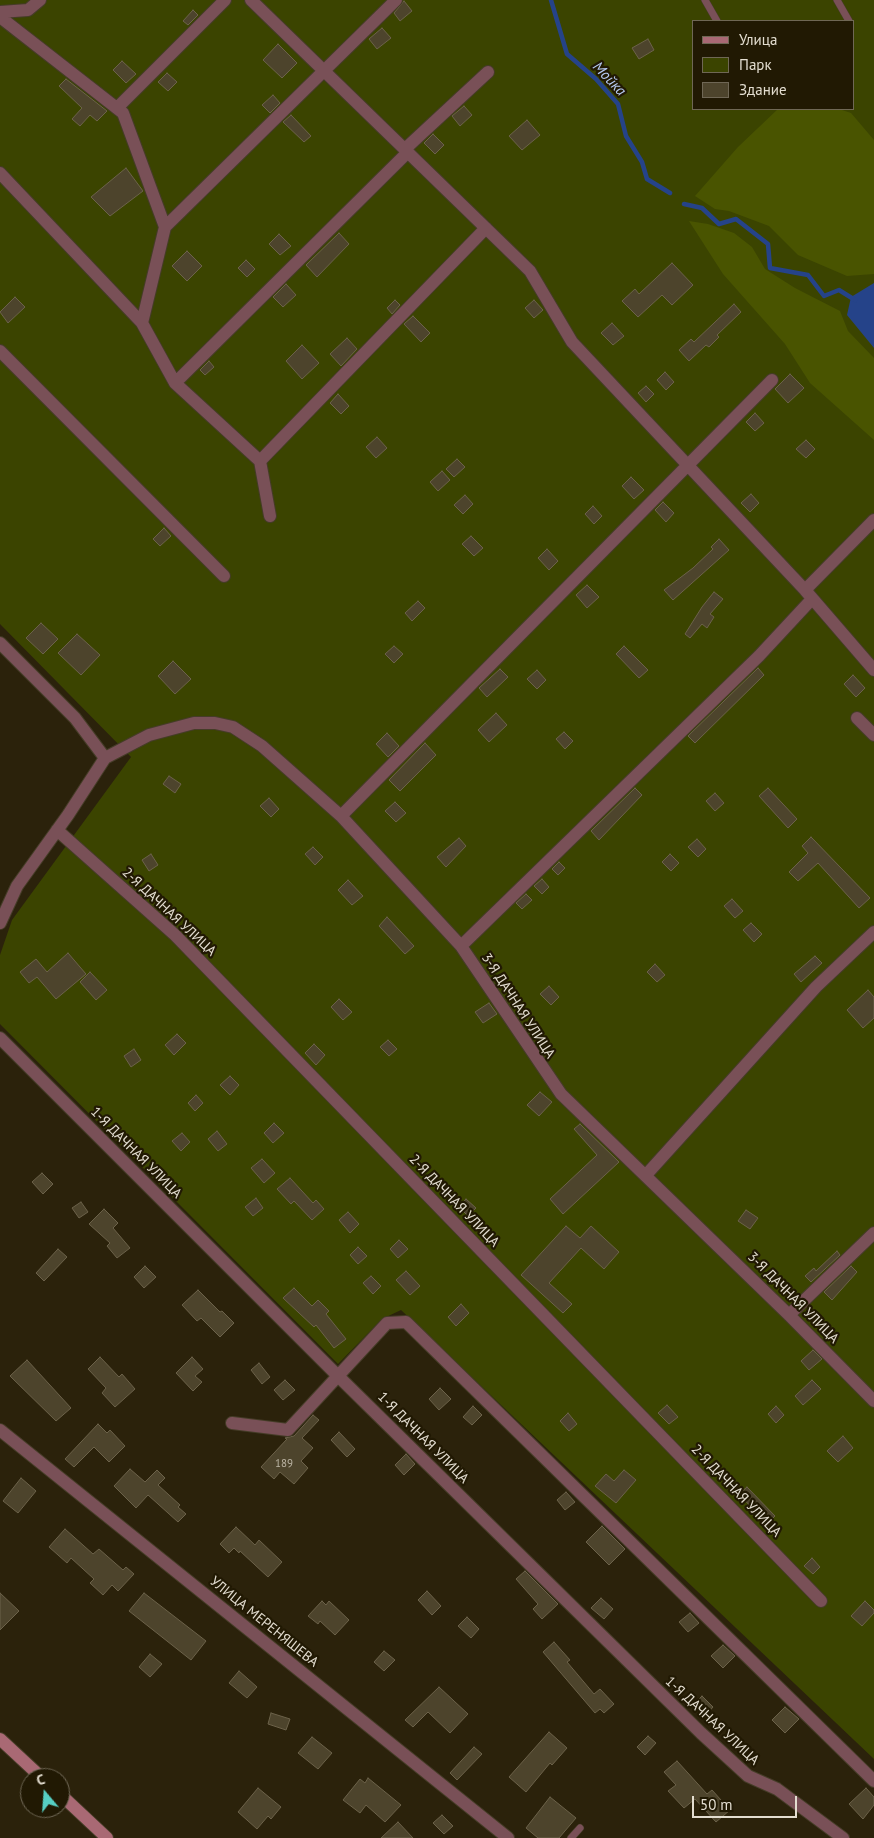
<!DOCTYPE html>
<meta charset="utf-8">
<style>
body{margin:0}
#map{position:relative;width:874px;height:1838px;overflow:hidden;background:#2b220b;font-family:"PT Sans",sans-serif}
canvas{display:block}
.legend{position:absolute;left:692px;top:20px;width:162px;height:90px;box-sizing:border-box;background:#211903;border:1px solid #6f6755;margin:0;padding:6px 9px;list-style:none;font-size:15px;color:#e3ddd0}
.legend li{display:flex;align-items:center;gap:10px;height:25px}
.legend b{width:25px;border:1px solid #6f6755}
.north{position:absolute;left:20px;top:1768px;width:50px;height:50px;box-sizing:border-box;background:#211903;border:1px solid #6f6755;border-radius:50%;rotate:342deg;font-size:14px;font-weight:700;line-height:20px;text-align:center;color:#e3ddd0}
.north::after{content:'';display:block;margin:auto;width:18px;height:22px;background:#56cec3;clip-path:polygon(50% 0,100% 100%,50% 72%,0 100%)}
.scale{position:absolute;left:692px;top:1796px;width:105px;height:22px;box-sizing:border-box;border:2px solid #e3ddd0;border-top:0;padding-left:6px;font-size:15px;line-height:18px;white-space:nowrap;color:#e3ddd0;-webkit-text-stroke:4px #211903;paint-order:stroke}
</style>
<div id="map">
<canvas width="874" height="1838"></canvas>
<ul class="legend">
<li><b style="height:6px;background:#a96974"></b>Улица</li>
<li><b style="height:14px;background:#3b4400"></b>Парк</li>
<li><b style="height:14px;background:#4d442c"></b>Здание</li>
</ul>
<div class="north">С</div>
<div class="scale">50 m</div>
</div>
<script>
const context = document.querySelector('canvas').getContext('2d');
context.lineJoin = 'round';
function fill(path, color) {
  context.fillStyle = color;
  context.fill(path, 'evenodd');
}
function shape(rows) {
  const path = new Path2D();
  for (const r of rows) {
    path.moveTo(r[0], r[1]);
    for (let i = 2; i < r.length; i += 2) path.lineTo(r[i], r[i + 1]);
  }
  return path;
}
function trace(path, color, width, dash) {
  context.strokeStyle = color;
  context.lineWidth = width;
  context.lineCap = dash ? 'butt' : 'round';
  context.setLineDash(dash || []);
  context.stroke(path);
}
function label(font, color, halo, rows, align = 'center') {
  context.font = font + ' "PT Sans",sans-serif';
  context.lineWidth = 4.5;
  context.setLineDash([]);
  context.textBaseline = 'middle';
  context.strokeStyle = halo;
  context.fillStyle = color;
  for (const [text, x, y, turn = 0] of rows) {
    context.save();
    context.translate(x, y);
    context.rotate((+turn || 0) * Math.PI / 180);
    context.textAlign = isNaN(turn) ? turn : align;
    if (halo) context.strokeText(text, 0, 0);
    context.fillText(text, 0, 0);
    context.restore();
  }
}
fill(shape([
 [0,0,874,0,874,1759,401,1310,382,1319,338,1364,0,1024,0,955,12,920,131,757,0,624],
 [693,21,853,21,853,109,693,109]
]), '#3b4400');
fill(shape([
 [778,109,839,109,851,113,874,140,874,274,847,276,798,255,769,226,729,211,715,209,695,196,738,147],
 [689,221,708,224,734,233,752,247,765,269,795,288,840,311,848,331,874,358,874,440,810,383,785,344,723,274]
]), '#495400');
fill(shape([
 [874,283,874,348,847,315,851,297]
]), '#254389');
trace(shape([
 [551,0,567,54,596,79,618,104,626,136,642,162,647,179,670,193],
 [684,204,702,208,719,224,736,219,768,244,770,268,808,275,824,296,839,290,855,300]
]), '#254389', 4.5);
const building = shape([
 [404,1,412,11,400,21,394,13,404,1],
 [193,10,198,15,188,25,183,21,193,10],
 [382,28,391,38,377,49,369,39,382,28],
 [648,39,654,50,639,59,632,48,648,39],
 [278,44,297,63,282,78,263,60,278,44],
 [122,61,136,74,126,83,113,70,122,61],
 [167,73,177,82,168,91,158,82,167,73],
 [66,79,107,111,97,121,90,115,80,126,72,119,82,108,59,86,66,79],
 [273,95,280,103,270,113,262,105,273,95],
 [464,106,472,115,460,126,452,116,464,106],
 [291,115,311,136,304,142,283,122,291,115],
 [527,120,540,135,522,150,509,136,527,120],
 [433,134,444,145,435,154,424,143,433,134],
 [126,168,143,191,110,216,91,197,126,168],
 [339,233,349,244,317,277,306,265,339,233],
 [279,234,291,246,280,255,269,244,279,234],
 [187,251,202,266,187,281,172,266,187,251],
 [246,260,255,269,247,277,238,268,246,260],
 [672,263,693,285,672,305,662,295,638,317,622,301,635,289,639,294,672,263],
 [286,284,296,295,283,307,273,297,286,284],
 [15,297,25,307,8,323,0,312,15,297],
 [395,300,400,305,392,314,387,308,395,300],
 [534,300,543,310,534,318,525,308,534,300],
 [734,304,741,312,717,335,719,337,709,347,706,345,689,361,679,350,691,339,694,342,734,304],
 [413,316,430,333,421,342,404,324,413,316],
 [612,323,624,336,613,345,601,333,612,323],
 [347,338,357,349,341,366,330,354,347,338],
 [302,345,319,363,302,379,286,361,302,345],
 [209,361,214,367,205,375,200,370,209,361],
 [665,372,674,382,666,390,657,380,665,372],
 [790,374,804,388,788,403,775,389,790,374],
 [646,386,654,394,646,402,638,393,646,386],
 [338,394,349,406,341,414,330,403,338,394],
 [755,413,764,423,755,431,746,422,755,413],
 [377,437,387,448,376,458,366,447,377,437],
 [806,440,815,449,806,458,796,449,806,440],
 [457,459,465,467,454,477,446,469,457,459],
 [442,471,450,480,438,491,430,482,442,471],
 [631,477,644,490,634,499,622,486,631,477],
 [751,494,759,503,750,512,741,503,751,494],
 [465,495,473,504,463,514,454,505,465,495],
 [663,502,674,513,666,522,655,510,663,502],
 [593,506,602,516,594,524,585,514,593,506],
 [164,528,171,536,160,546,153,539,164,528],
 [471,536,483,548,474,556,462,544,471,536],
 [719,539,729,550,673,600,664,590,693,568,713,549,711,547,719,539],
 [547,549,558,561,549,570,538,558,547,549],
 [587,585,599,597,587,608,576,595,587,585],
 [714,592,723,599,710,614,714,617,707,628,702,624,690,638,685,634,702,607,714,592],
 [418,601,425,608,412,621,405,613,418,601],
 [41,623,58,639,43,654,26,638,41,623],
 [77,634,100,655,81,675,58,653,77,634],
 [394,646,403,654,394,663,385,654,394,646],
 [624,646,648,670,639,678,616,654,624,646],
 [173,661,191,679,175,694,158,676,173,661],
 [758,668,764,675,695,743,688,736,758,668],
 [500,669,508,677,487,697,479,688,500,669],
 [537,670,546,680,537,689,527,679,537,670],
 [853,675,865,688,856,697,844,684,853,675],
 [496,713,507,725,489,742,478,730,496,713],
 [564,732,573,741,565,749,556,739,564,732],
 [387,733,399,746,388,757,376,744,387,733],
 [425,743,436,755,400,791,389,780,425,743],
 [169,776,181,784,175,793,163,784,169,776],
 [635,788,642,795,599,840,591,831,635,788],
 [768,788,797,819,788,828,759,796,768,788],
 [715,793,724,803,715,811,706,801,715,793],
 [269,798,279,809,271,817,260,806,269,798],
 [395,802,406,813,396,822,385,811,395,802],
 [811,837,870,898,859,908,818,863,798,881,789,872,808,853,802,846,811,837],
 [459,838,466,846,446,867,437,857,459,838],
 [697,839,706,849,698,857,688,847,697,839],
 [313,847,323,857,315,865,305,854,313,847],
 [151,854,158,865,149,871,142,860,151,854],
 [670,854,679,863,671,871,662,862,670,854],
 [559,862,565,868,558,875,552,869,559,862],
 [542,879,549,887,542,894,534,886,542,879],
 [348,880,363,896,352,905,338,890,348,880],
 [526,894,532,900,522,909,516,903,526,894],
 [732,899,743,911,735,918,724,906,732,899],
 [387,917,414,946,405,954,379,926,387,917],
 [751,923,762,934,754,942,743,930,751,923],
 [68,953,86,974,56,999,37,977,29,983,20,972,36,959,47,972,68,953],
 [815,956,822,963,801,982,794,974,815,956],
 [655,964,665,975,657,982,647,972,655,964],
 [90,972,107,990,96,1000,80,982,90,972],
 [549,986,559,997,551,1005,540,994,549,986],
 [868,990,874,997,874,1018,863,1028,847,1010,868,990],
 [339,999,352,1012,343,1020,331,1007,339,999],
 [489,1003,497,1014,483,1023,475,1012,489,1003],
 [177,1034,186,1043,174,1055,165,1045,177,1034],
 [388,1040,397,1049,389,1056,380,1047,388,1040],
 [314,1044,325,1055,316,1065,305,1053,314,1044],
 [134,1049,141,1060,131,1067,124,1056,134,1049],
 [230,1076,239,1085,230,1095,220,1085,230,1076],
 [540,1092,552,1102,539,1116,527,1105,540,1092],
 [196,1095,203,1103,195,1111,188,1103,196,1095],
 [274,1123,284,1133,273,1143,264,1133,274,1123],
 [580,1124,619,1162,563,1214,550,1199,597,1155,574,1129,580,1124],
 [217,1131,227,1144,218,1151,208,1139,217,1131],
 [182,1133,190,1142,181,1151,172,1141,182,1133],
 [262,1159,275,1173,264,1183,251,1168,262,1159],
 [42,1173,53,1184,43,1194,32,1182,42,1173],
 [290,1178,313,1203,316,1200,324,1209,312,1220,294,1201,291,1204,277,1189,290,1178],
 [256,1198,263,1208,253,1216,245,1207,256,1198],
 [466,1199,476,1208,468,1216,459,1207,466,1199],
 [81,1202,88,1212,79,1218,72,1208,81,1202],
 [104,1209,118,1223,113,1228,130,1248,117,1258,107,1246,110,1243,89,1224,104,1209],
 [746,1210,758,1218,750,1229,738,1221,746,1210],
 [348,1212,359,1224,350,1233,339,1220,348,1212],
 [566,1226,580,1238,591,1226,619,1252,604,1269,581,1248,549,1283,572,1304,563,1313,521,1275,566,1226],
 [399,1240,408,1249,398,1258,390,1249,399,1240],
 [358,1247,367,1256,358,1264,350,1255,358,1247],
 [58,1249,67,1257,44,1281,36,1273,58,1249],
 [837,1251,840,1255,811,1282,805,1276,814,1268,816,1271,837,1251],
 [145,1266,156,1277,144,1288,134,1277,145,1266],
 [851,1266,857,1272,832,1300,824,1292,851,1266],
 [406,1271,420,1286,410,1295,396,1280,406,1271],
 [371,1276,381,1286,373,1294,363,1283,371,1276],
 [294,1288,312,1306,318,1300,329,1311,326,1314,346,1339,334,1348,316,1325,314,1327,283,1298,294,1288],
 [198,1290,220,1312,222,1311,234,1323,220,1337,201,1318,197,1321,182,1305,198,1290],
 [461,1304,469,1313,456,1326,448,1317,461,1304],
 [813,1350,822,1359,809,1370,801,1361,813,1350],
 [100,1357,119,1377,122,1374,135,1389,115,1407,102,1393,106,1388,88,1369,100,1357],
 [192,1357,203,1369,195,1376,202,1382,193,1391,176,1373,192,1357],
 [27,1360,71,1408,56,1421,10,1376,27,1360],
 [259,1363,270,1377,262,1384,251,1370,259,1363],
 [285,1380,295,1390,283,1400,274,1390,285,1380],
 [812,1380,821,1389,803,1405,795,1396,812,1380],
 [440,1388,451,1399,439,1410,429,1399,440,1388],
 [667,1405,678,1417,669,1424,658,1413,667,1405],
 [473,1406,482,1415,472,1425,463,1417,473,1406],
 [776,1406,784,1415,776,1423,768,1414,776,1406],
 [568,1413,577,1424,569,1431,560,1421,568,1413],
 [313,1415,319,1420,302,1438,313,1448,301,1461,308,1468,294,1484,280,1472,274,1479,261,1467,287,1439,285,1438,294,1436,313,1415],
 [98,1424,107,1433,110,1430,125,1446,109,1462,94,1447,74,1467,65,1459,98,1424],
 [339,1432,355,1449,347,1457,331,1440,339,1432],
 [843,1436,853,1448,838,1462,827,1451,843,1436],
 [406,1454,415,1464,404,1475,395,1465,406,1454],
 [461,1467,469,1475,462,1483,454,1475,461,1467],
 [130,1469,145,1482,157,1470,165,1478,158,1485,180,1505,178,1507,186,1514,178,1522,148,1495,136,1508,114,1486,130,1469],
 [624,1470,636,1480,616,1503,595,1486,606,1474,614,1481,624,1470],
 [21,1478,36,1491,18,1513,3,1501,21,1478],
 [747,1487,775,1516,767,1524,739,1494,747,1487],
 [566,1492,575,1502,565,1510,557,1500,566,1492],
 [602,1526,625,1549,609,1565,586,1542,602,1526],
 [236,1527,255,1545,259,1540,282,1562,268,1577,240,1551,239,1553,234,1548,229,1553,220,1544,236,1527],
 [65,1529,93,1554,99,1549,123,1570,126,1567,134,1574,118,1591,112,1585,103,1595,90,1583,94,1579,71,1558,67,1563,49,1547,65,1529],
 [812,1558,820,1567,813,1574,804,1566,812,1558],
 [525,1571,558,1604,542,1619,533,1609,538,1604,516,1579,525,1571],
 [427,1591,441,1606,432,1615,418,1600,427,1591],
 [0,1593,19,1611,0,1630,0,1593],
 [144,1593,206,1641,191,1660,129,1611,144,1593],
 [601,1598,613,1609,604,1619,591,1608,601,1598],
 [322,1601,326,1605,329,1601,349,1620,335,1635,320,1621,318,1624,308,1616,322,1601],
 [865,1601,874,1610,874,1613,862,1626,851,1616,865,1601],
 [690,1613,699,1623,688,1632,679,1622,690,1613],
 [467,1617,479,1629,471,1638,458,1626,467,1617],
 [554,1642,570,1660,567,1662,594,1694,600,1689,614,1704,604,1713,600,1709,595,1713,543,1652,554,1642],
 [723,1645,735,1656,723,1668,711,1656,723,1645],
 [384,1651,395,1660,384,1671,374,1662,384,1651],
 [150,1654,162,1664,150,1677,139,1667,150,1654],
 [239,1671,257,1687,247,1698,229,1683,239,1671],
 [439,1687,468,1714,450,1733,428,1712,413,1727,405,1720,439,1687],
 [702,1696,713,1707,706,1715,694,1704,702,1696],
 [785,1707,799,1719,785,1733,772,1720,785,1707],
 [271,1713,290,1719,286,1730,268,1724,271,1713],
 [549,1732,567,1748,552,1765,550,1763,526,1792,509,1777,549,1732],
 [648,1736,656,1743,645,1755,637,1747,648,1736],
 [312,1737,332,1753,318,1769,298,1753,312,1737],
 [474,1747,482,1754,457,1780,450,1773,474,1747],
 [677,1761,707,1794,712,1790,730,1810,716,1822,695,1799,684,1808,668,1791,676,1785,664,1772,677,1761],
 [368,1778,401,1805,385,1822,366,1805,360,1813,343,1800,360,1779,365,1783,368,1778],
 [258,1788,281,1807,271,1819,268,1816,257,1829,238,1812,258,1788],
 [866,1788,874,1797,874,1805,863,1819,849,1804,866,1788],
 [550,1797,576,1818,559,1838,538,1838,526,1828,550,1797],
 [442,1815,453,1826,444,1834,433,1823,442,1815],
 [398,1822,413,1838,381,1838,398,1822]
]);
fill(building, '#4d442c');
trace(building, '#6c624a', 1);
const lane = shape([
 [705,0,717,21],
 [837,0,849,21],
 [571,1838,580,1828]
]);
const street = shape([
 [251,0,530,271,572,342,805,590,874,670],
 [0,12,28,10,40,0],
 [0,17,123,113,165,227,142,323,175,383,260,461,270,516],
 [117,108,225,0],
 [405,149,488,72],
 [0,173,142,323],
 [165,227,396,0],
 [0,351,224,576],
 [175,383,408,152],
 [260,461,486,228],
 [805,590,874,520],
 [0,643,75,718,105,758,68,815,17,886,0,923],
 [857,718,874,735],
 [105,758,149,735,194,723,215,723,233,727,262,746,341,816,461,946,561,1094,789,1315,874,1401],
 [341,816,772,380],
 [57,830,175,935,821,1601],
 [461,946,759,656,812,599],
 [0,1038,338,1376,701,1733,748,1776,777,1789,843,1838],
 [646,1175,816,987,874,932],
 [789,1315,874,1233],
 [232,1423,288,1430,387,1323,406,1322,874,1781],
 [0,1430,508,1838]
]);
const secondary = shape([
 [0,1739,42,1778],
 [60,1794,107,1838]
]);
trace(lane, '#453c27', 8);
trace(street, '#453c27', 14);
trace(secondary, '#453c27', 14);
trace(lane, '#795057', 7);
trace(street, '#795057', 12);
trace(secondary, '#a96974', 12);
label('11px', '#beb7a7', null, [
 ["189",284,1464]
]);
label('14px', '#e3ddd0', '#211903', [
 ["2-Я ДАЧНАЯ УЛИЦА",169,912,43],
 ["3-Я ДАЧНАЯ УЛИЦА",518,1006,57],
 ["1-Я ДАЧНАЯ УЛИЦА",136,1153,45],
 ["2-Я ДАЧНАЯ УЛИЦА",454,1201,46],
 ["3-Я ДАЧНАЯ УЛИЦА",793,1298,45],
 ["1-Я ДАЧНАЯ УЛИЦА",423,1438,45],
 ["2-Я ДАЧНАЯ УЛИЦА",736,1491,46],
 ["УЛИЦА МЕРЕНЯШЕВА",264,1622,39],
 ["1-Я ДАЧНАЯ УЛИЦА",712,1721,43]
]);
label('italic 15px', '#b7cbf4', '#211903', [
 ["Мойка",609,79,47]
]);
</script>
